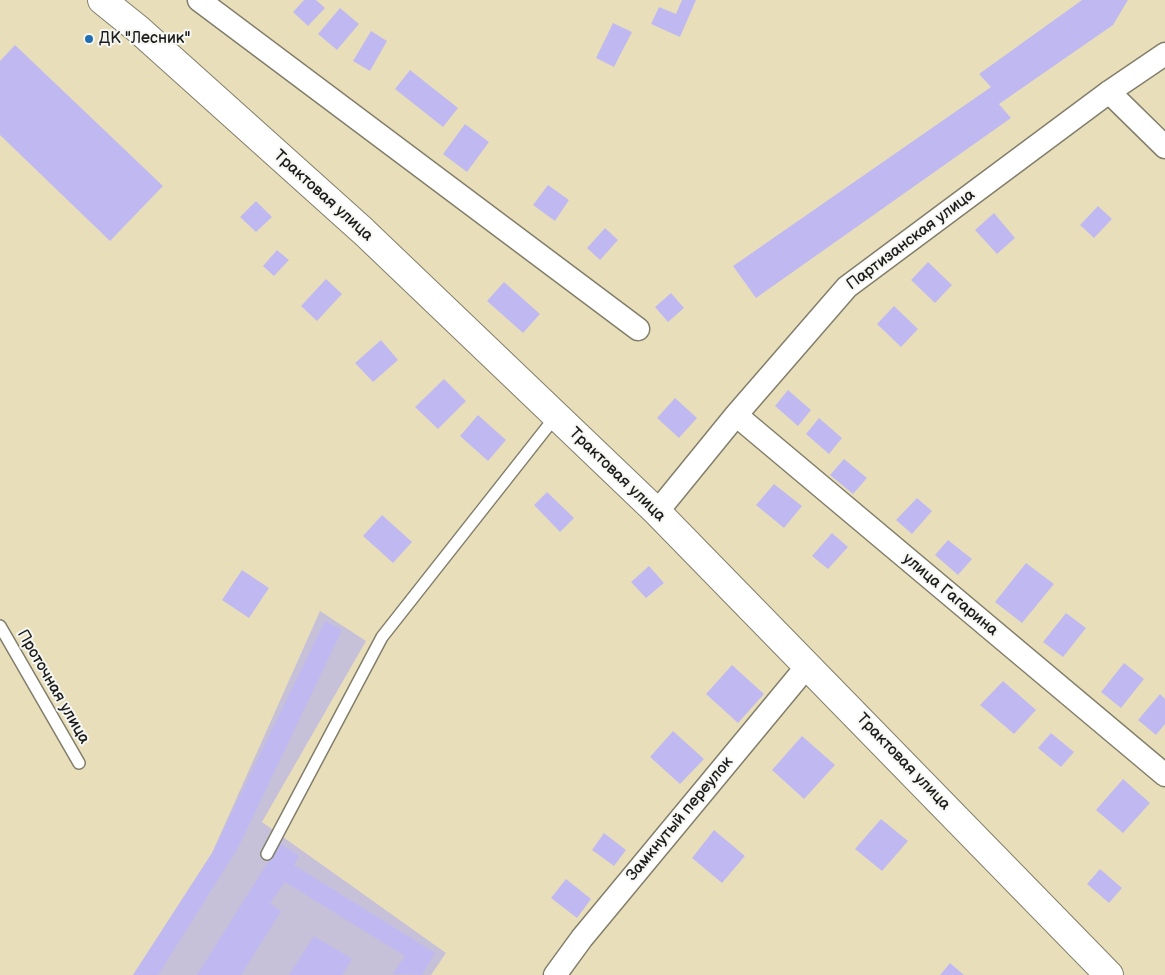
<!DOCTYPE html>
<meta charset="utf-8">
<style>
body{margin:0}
canvas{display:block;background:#e8dfba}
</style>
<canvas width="1165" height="975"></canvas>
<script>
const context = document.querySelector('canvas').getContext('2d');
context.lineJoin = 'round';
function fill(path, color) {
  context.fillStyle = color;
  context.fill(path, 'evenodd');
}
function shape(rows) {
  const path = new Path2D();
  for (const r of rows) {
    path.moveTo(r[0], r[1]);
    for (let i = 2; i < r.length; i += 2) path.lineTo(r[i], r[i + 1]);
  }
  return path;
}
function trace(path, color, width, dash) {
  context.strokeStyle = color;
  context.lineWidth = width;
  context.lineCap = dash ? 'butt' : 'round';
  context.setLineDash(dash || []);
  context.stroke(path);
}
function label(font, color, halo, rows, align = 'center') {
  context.font = font + ' "Balsamiq Sans",sans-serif';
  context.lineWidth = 4;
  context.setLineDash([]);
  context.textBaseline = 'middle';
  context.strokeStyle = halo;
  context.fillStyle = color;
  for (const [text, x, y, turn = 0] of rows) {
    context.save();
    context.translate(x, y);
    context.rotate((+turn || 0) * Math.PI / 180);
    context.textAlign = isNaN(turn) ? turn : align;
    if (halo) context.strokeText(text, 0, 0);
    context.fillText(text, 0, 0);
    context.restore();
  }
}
fill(shape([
 [320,611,366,641,262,822,446,953,431,975,133,975,212,853]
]), '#c7c0d9');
fill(shape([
 [304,0,316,0,325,8,308,26,293,12],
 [682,0,696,0,680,37,651,24,659,7,676,14],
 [1082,0,1128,0,1113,25,999,104,1011,118,756,298,733,266,991,87,979,74],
 [340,8,359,24,337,50,318,34],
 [613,23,632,32,614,67,596,58],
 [371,31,387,41,370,71,353,61],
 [15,45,163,186,110,241,0,135,0,61],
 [410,70,458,108,443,127,395,89],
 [465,124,489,142,467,172,443,154],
 [548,185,569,200,555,221,533,205],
 [256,201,272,217,256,232,240,217],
 [1098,206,1112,219,1094,238,1080,225],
 [994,213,1015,238,997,254,975,230],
 [605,228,618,240,600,260,587,248],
 [277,250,289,260,274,276,263,266],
 [928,262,952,285,935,303,911,280],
 [326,279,342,294,317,321,301,306],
 [504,282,540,314,523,333,487,301],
 [671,293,684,308,668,322,655,307],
 [894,306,918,329,901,347,877,324],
 [381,340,398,360,373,382,355,363],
 [444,379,466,401,438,429,415,407],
 [788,390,811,410,798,426,775,406],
 [675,398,697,418,679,438,657,418],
 [478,415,506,440,488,461,460,436],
 [819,418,842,438,829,454,806,434],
 [844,459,867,478,853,494,830,475],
 [774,484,802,506,784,528,756,505],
 [547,492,574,518,560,532,534,505],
 [917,498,932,511,912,534,896,520],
 [382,515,412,542,393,563,363,536],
 [832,533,848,547,828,569,812,556],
 [948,540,972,559,958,575,935,555],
 [1026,563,1054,584,1022,623,995,602],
 [649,566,664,583,646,598,631,582],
 [242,570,269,588,249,618,222,600],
 [1066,613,1086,628,1063,657,1043,642],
 [325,621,342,630,238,848,158,975,133,975,212,853],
 [1124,663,1144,679,1121,708,1101,692],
 [732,665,764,694,738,723,706,694],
 [1003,681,1036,710,1014,734,980,705],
 [1160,694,1165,699,1165,724,1156,735,1138,720],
 [673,731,704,759,680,784,650,757],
 [1051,733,1074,752,1061,767,1038,748],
 [802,736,835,765,804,799,772,770],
 [1123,779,1150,803,1123,833,1096,810],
 [881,819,908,841,882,871,855,849],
 [714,830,745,856,722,883,692,858],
 [604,833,626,850,614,866,592,850],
 [280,843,299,856,294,865,435,953,422,975,393,974,405,956,285,882,270,903,281,911,241,975,197,975],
 [1100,869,1122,888,1109,903,1087,884],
 [566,879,591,899,577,918,551,898],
 [314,936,352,959,342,975,289,975],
 [950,963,964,975,940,975]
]), '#c0b9f1');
const lane = shape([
 [0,626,79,763],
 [267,854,382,637,556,416]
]);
const street = shape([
 [199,0,638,329],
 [1109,92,1165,147],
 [736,415,1165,775],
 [657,512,736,415,847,287,1109,92,1165,54],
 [555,975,582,938,808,665]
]);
const secondary = shape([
 [102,0,138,29,363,231,657,512,1109,975]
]);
trace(lane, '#827e6b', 14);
trace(street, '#827e6b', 25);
trace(secondary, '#827e6b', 30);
trace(lane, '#fff', 11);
trace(street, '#fff', 22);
trace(secondary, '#fff', 28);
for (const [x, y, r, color] of [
 [89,39,5,"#1f6fb2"]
]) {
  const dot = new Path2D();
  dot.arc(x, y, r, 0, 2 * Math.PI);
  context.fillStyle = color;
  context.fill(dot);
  trace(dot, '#f6f6f2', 2);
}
label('16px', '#1c1c1c', '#f6f6f2', [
 ["ДК \"Лесник\"",99,39]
], 'left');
label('16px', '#1c1c1c', '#f6f6f2', [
 ["Трактовая улица",323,196,42],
 ["Партизанская улица",911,240,-37],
 ["Трактовая улица",617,475,44],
 ["улица Гагарина",950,595,40],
 ["Проточная улица",53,687,60],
 ["Трактовая улица",903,762,46],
 ["Замкнутый переулок",680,819,-50]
]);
</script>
